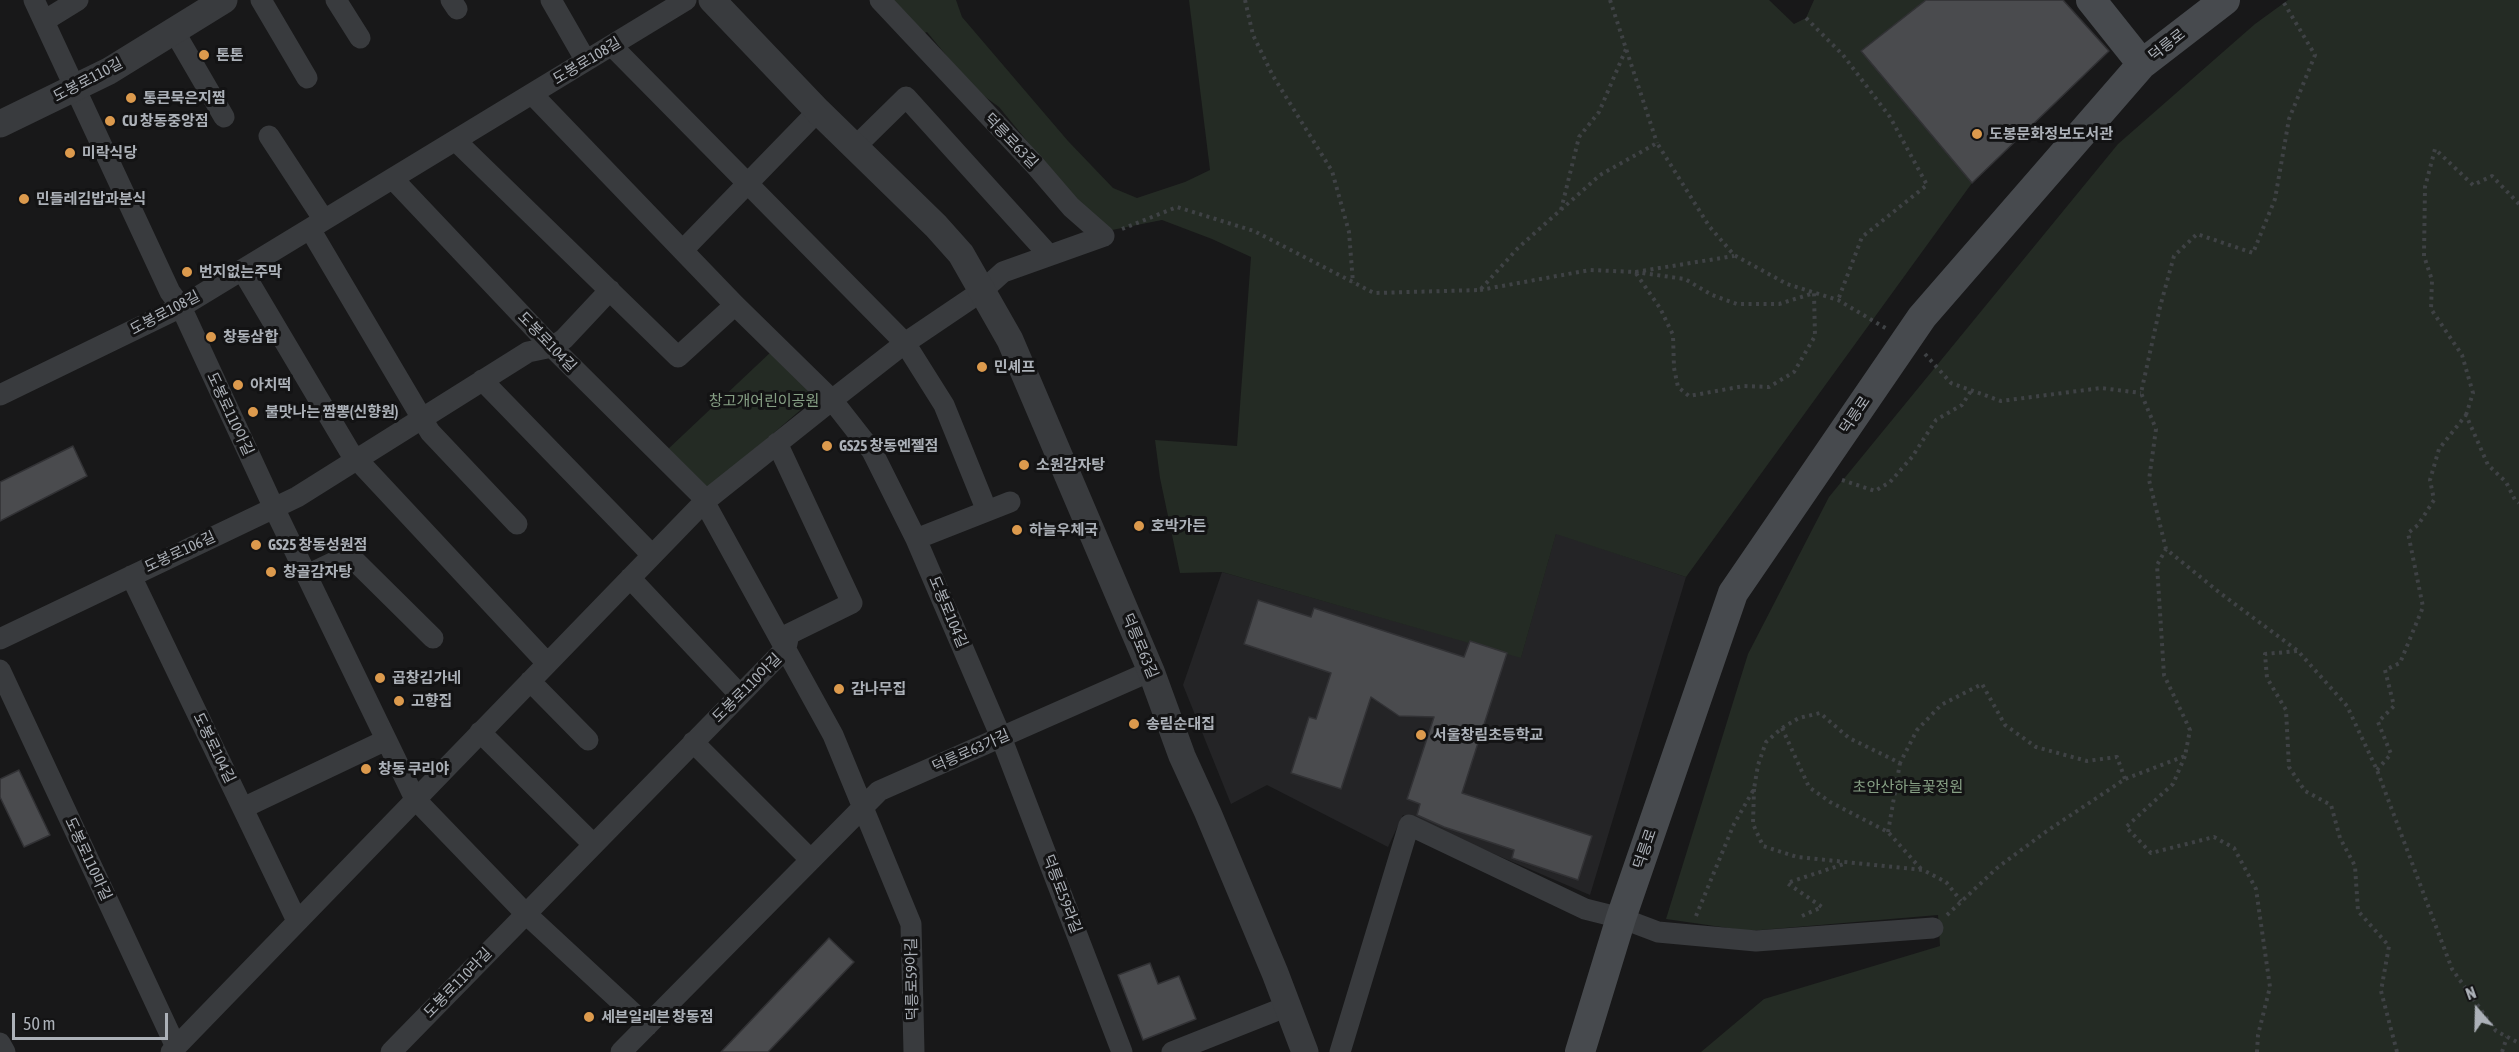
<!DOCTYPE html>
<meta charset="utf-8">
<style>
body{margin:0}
#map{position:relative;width:2519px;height:1052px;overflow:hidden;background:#181819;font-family:"Asap Condensed",sans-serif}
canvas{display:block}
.north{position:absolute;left:2447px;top:980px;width:60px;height:60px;-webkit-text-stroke:4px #131314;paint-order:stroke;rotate:340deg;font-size:16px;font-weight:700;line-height:24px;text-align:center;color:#acb1b8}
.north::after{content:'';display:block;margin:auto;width:21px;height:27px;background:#acb1b8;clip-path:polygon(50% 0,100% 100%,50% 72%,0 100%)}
.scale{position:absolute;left:12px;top:1013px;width:156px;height:27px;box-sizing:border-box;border:3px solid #acb1b8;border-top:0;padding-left:8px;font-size:18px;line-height:21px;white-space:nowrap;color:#acb1b8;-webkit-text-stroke:4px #131314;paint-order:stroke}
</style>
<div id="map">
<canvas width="2519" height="1052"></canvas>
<div class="north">N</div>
<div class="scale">50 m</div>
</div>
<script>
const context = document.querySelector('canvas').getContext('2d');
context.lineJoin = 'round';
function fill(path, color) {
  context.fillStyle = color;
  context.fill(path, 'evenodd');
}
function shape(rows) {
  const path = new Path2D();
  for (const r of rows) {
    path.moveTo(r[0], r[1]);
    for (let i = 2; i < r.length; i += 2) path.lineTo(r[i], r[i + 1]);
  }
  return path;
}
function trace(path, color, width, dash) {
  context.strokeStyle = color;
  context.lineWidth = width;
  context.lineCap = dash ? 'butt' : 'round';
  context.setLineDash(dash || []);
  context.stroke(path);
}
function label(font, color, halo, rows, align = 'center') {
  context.font = font + ' "Asap Condensed","Noto Sans KR",sans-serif';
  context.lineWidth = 6;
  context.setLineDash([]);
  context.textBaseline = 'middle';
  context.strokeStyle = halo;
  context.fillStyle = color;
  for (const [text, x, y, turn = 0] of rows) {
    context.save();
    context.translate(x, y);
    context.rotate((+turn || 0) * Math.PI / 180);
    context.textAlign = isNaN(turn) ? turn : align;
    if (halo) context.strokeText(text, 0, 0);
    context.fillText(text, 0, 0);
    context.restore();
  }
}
fill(shape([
 [1556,533,1686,577,1590,895,1403,815,1388,847,1267,785,1231,804,1183,685,1222,572,1521,657]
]), '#242426');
fill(shape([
 [884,0,956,0,962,17,1068,141,1113,188,1137,198,1185,182,1210,170,1189,0,1769,0,1794,24,1806,18,1814,0,1926,0,1861,51,1972,183,1686,577,1556,534,1521,658,1222,572,1180,573,1160,478,1155,440,1237,446,1251,257,1212,239,1162,220,1112,230,1078,203,999,107,973,88,927,32,917,36],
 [2288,0,2519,0,2519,1052,1701,1052,1764,999,1940,946,1938,915,1749,931,1666,919,1748,654,1829,497,2118,144,2255,24],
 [773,350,818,395,706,491,666,451]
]), '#242b24');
const building = shape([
 [1926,0,2063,0,2109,51,1972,183,1861,51,1926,0],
 [73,446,87,476,0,521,0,482,73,446],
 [1258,600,1311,617,1314,608,1464,657,1470,641,1507,653,1462,793,1592,836,1578,880,1512,858,1514,850,1444,827,1417,815,1420,804,1407,799,1434,717,1399,716,1371,697,1341,789,1291,773,1309,717,1316,719,1331,673,1244,644,1258,600],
 [19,770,50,835,24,847,0,797,0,779,19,770],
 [829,938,854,962,768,1052,721,1052,829,938],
 [1150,963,1158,984,1179,976,1196,1019,1143,1040,1118,975,1150,963]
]);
fill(building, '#4a4b4e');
trace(building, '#323235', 1.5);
trace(shape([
 [1245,0,1253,35,1273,76,1332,171,1349,232,1353,283],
 [1610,0,1657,143],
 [2284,3,2315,55,2289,119,2275,199,2253,253,2197,234,2174,256,2160,307,2141,393,2156,429,2149,480,2166,549,2220,593,2298,651,2347,706,2377,770,2452,969,2496,1031,2519,1043],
 [1806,18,1843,55,1890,117,1927,185,1862,237,1838,300],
 [1561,210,1579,137,1599,112,1626,49],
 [1122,229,1177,207,1254,231,1374,293,1480,290,1518,248,1600,175,1657,143,1709,226,1734,255,1787,284,1838,300,1887,329],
 [1635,272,1685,279,1712,295,1737,304,1779,304,1814,293,1815,336,1794,372,1769,387,1744,386,1689,396,1678,387,1674,368,1673,335,1660,308,1635,272],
 [1480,290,1590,270,1635,272,1734,256],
 [1925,354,1951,383,2001,401,2101,388,2141,393],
 [2466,415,2473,393,2462,355,2431,309,2432,280,2424,256,2425,187,2435,149,2473,185,2492,176,2519,204],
 [1842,480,1875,491,1890,482,1912,457,1936,420,1962,405,1971,391],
 [2297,651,2265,654,2267,678,2286,710,2289,767,2305,791,2331,805,2340,838,2355,866,2358,911,2389,946,2381,991,2397,1052],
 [1782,728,1809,787,1830,802,1888,832,1922,870],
 [2185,756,2173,784,2126,827,2151,853,2214,837,2234,848,2256,889,2270,987,2258,1035,2257,1052],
 [2377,770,2391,754,2378,722,2394,706,2385,670,2400,663,2423,607,2408,533,2418,525,2434,500,2430,480,2439,449,2466,415,2488,465,2506,482,2515,500,2519,503],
 [1754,789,1753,824,1763,846,1797,857,1923,870,1946,882,1961,901],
 [1888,832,1900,763],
 [1947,915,1997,868,2044,833,2125,779,2185,756,2190,730,2164,675,2157,565,2166,549],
 [1696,916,1734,824,1754,789,1758,765,1766,742,1782,728,1799,718,1820,713,1849,738,1900,763,1917,730,1941,705,1982,684,2005,725,2036,747,2087,761,2117,757,2125,779],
 [1802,916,1822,907,1787,883,1844,864],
 [2502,1052,2507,1037]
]), '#3f4245', 4, [3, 4.5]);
trace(shape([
 [34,0,170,292,181,307,274,508,415,799,525,913,647,1026],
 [261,0,307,78],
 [336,0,360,38],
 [451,0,457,9],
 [551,0,586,61],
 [880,0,1034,164,1071,207,1104,236],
 [44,21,78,0],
 [174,31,224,117],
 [612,46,905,343,944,405,987,511],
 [532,94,735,305,832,400,872,451,916,539,1001,737,1122,1052],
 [269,136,324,220],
 [456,141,678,357,735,305],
 [855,147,906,97,1048,254],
 [393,179,552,347,700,494,833,735,911,924,914,1052],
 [310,229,430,432,517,524],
 [683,250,818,111],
 [242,270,350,452,547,663],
 [482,380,652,555],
 [0,395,181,307,686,0],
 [916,539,1010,502],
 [307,575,349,555,433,638],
 [131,576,297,921],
 [630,578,740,695],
 [0,639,297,497,528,352,552,347,564,339,610,290],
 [0,670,176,1047],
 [530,681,588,740],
 [480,732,593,844],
 [693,742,810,859],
 [243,808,386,740],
 [0,1043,5,1052],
 [171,1052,704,502,832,400,905,343,982,291,1003,272,1104,236],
 [391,1052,786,648,789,634,852,603,777,443],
 [621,1052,879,791,1151,671],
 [1172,1052,1288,1006],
 [1340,1052,1409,825,1585,909,1621,918,1658,932,1756,941,1933,928]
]), '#393b3e', 21);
trace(shape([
 [712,0,818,111,936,226,961,254,1010,340,1151,671,1182,756,1208,813,1275,973,1305,1052],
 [0,124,109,71,224,0]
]), '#393b3e', 27);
trace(shape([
 [2091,0,2142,64],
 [1580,1052,1621,918,1733,593,1922,317,2142,64,2225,0]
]), '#474a4e', 30);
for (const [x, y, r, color] of [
 [204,55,6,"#dc9a4d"],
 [131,98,6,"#dc9a4d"],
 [110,121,6,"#dc9a4d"],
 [1977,134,6,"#dc9a4d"],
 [70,153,6,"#dc9a4d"],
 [24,199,6,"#dc9a4d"],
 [187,272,6,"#dc9a4d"],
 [211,337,6,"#dc9a4d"],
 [982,367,6,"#dc9a4d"],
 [238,385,6,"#dc9a4d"],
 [253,412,6,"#dc9a4d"],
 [827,446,6,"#dc9a4d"],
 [1024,465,6,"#dc9a4d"],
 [1139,526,6,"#dc9a4d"],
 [1017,530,6,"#dc9a4d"],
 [256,545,6,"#dc9a4d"],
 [271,572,6,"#dc9a4d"],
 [380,678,6,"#dc9a4d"],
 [839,689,6,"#dc9a4d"],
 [399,701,6,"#dc9a4d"],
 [1134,724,6,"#dc9a4d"],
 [1421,735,6,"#dc9a4d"],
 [366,769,6,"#dc9a4d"],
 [589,1017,6,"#dc9a4d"]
]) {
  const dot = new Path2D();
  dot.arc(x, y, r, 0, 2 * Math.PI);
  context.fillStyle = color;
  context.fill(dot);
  trace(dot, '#131314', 2);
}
label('15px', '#acb1b8', '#131314', [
 ["덕릉로",2167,45,-38],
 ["도봉로108길",587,61,-31],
 ["도봉로110길",88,80,-28],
 ["덕릉로63길",1011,141,46],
 ["도봉로108길",165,313,-28],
 ["도봉로104길",547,342,46],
 ["도봉로110아길",230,414,65],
 ["덕릉로",1855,415,-56],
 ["도봉로106길",180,552,-25],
 ["도봉로104길",948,612,67],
 ["덕릉로63길",1140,646,67],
 ["도봉로110아길",747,688,-45],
 ["도봉로104길",214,748,64],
 ["덕릉로63가길",971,751,-24],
 ["덕릉로",1645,849,-71],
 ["도봉로110마길",88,859,65],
 ["덕릉로59라길",1062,894,69],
 ["덕릉로59아길",912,979,-91],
 ["도봉로110라길",458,983,-46]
]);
label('bold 15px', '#acb1b8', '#131314', [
 ["톤톤",216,55],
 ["통큰묵은지찜",143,98],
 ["CU 창동중앙점",122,121],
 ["도봉문화정보도서관",1989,134],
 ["미락식당",82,153],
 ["민들레김밥과분식",36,199],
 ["번지없는주막",199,272],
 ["창동삼합",223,337],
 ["민셰프",994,367],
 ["아치떡",250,385],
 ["불맛나는 짬뽕(신향원)",265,412],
 ["GS25 창동엔젤점",839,446],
 ["소원감자탕",1036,465],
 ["호박가든",1151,526],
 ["하늘우체국",1029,530],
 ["GS25 창동성원점",268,545],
 ["창골감자탕",283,572],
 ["곱창김가네",392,678],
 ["감나무집",851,689],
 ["고향집",411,701],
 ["송림순대집",1146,724],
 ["서울창림초등학교",1433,735],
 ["창동 쿠리야",378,769],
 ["세븐일레븐 창동점",601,1017]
], 'left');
label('15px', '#87a085', '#131314', [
 ["창고개어린이공원",764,401],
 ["초안산하늘꽃정원",1908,787]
]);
</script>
